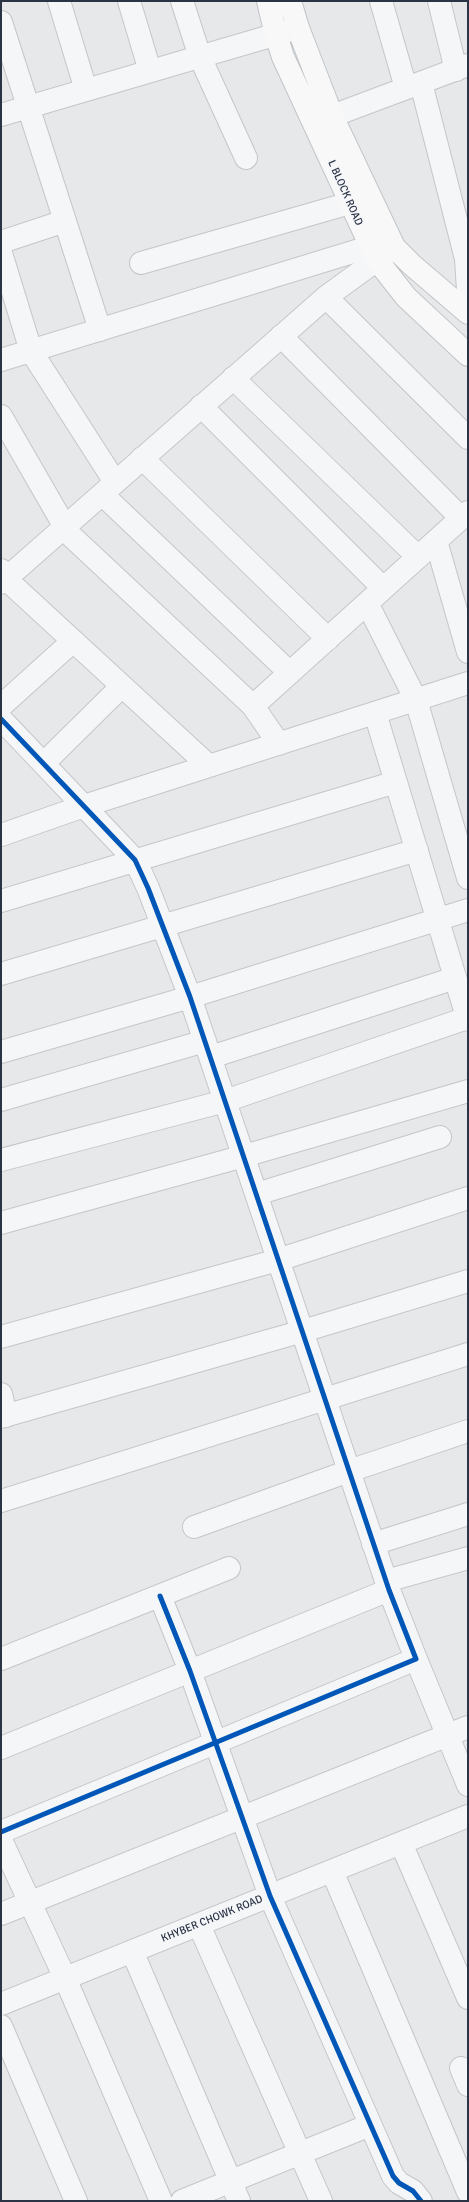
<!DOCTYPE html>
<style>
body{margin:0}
#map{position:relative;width:469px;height:2202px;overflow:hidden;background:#e6e8ea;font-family:Signika,sans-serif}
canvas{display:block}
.frame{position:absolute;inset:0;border:2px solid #2b3445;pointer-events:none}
</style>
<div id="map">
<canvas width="469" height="2202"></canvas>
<div class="frame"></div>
</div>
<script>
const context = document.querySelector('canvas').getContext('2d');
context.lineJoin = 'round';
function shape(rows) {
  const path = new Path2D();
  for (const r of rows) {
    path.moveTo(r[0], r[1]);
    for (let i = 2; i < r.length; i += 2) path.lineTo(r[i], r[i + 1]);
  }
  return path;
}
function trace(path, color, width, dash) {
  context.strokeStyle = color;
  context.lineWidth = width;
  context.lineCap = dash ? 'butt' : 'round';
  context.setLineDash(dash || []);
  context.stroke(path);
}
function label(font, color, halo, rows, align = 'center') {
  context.font = font + ' Signika,sans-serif';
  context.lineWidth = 3;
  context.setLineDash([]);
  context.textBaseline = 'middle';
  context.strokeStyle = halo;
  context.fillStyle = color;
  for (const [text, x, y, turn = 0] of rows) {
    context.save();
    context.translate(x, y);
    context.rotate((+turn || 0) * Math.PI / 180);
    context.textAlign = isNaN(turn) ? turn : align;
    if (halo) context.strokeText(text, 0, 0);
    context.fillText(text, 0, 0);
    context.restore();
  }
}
const minor = shape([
 [59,1,86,90],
 [129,1,150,71],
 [182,1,200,57,246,158],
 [381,1,406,88],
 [439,1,456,70],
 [1,22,100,330],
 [421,83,466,259,468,290],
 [1,115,298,28],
 [332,116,468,65],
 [1,242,65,221],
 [1,253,31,351,115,482],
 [141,263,350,203],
 [326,297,468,438],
 [281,336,461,518],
 [1,360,369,247],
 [233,378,418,557],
 [201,406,383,588],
 [1,416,69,534,253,706,279,744],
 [142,458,328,639],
 [102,494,290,673],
 [436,541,468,652],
 [1,570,6,579,209,766],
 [1,583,326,297,392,249],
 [367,603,416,700,468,878],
 [1,706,73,641],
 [253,706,468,512],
 [375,713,468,1020],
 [1,719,135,860,148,888,190,997,389,1590,416,1659,1,1832],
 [44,763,122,686],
 [1,835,84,806,468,683],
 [1,901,396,782],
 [1,974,417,850],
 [1,1052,190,997,468,910],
 [211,1057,455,978],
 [1,1100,205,1041],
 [1,1160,225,1101,467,1018],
 [257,1194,440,1137],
 [1,1223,244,1156,468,1091],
 [1,1337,278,1260,468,1198],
 [1,1394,6,1416],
 [1,1417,303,1331,468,1281],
 [1,1501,468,1354],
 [194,1527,349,1471,468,1431],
 [373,1544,468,1514],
 [386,1581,468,1558],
 [160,1596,190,1671,270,1896,393,2176,399,2183,413,2191,421,2201],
 [1,1659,229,1568],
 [416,1659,468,1785],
 [1,1748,389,1590],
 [1,1840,65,1978,161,2201],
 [401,1843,468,1998],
 [332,1871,468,2192],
 [1,1914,468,1727],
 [199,1925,321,2201],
 [132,1951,239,2201],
 [1,2004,468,1816],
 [1,2026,76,2201],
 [461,2068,468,2085],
 [182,2201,370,2125]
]);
const major = shape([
 [268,1,276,35,283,57,377,260,406,297,468,355],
 [290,1,298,28,332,116,394,247,412,265,468,313]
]);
trace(minor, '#c4c6c8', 24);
trace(major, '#c2c5c8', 24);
trace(minor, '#f5f6f7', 22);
trace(major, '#f8f8f8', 22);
trace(shape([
 [1,719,135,860,148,888,190,997,389,1590,416,1659,1,1832],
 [160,1596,190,1671,270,1896,393,2176,399,2183,413,2191,421,2201]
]), '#0057b8', 5);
label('11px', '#2b3445', '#f4f6f9', [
 ["L BLOCK ROAD",345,193,66],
 ["KHYBER CHOWK ROAD",212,1919,-22]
]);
</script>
